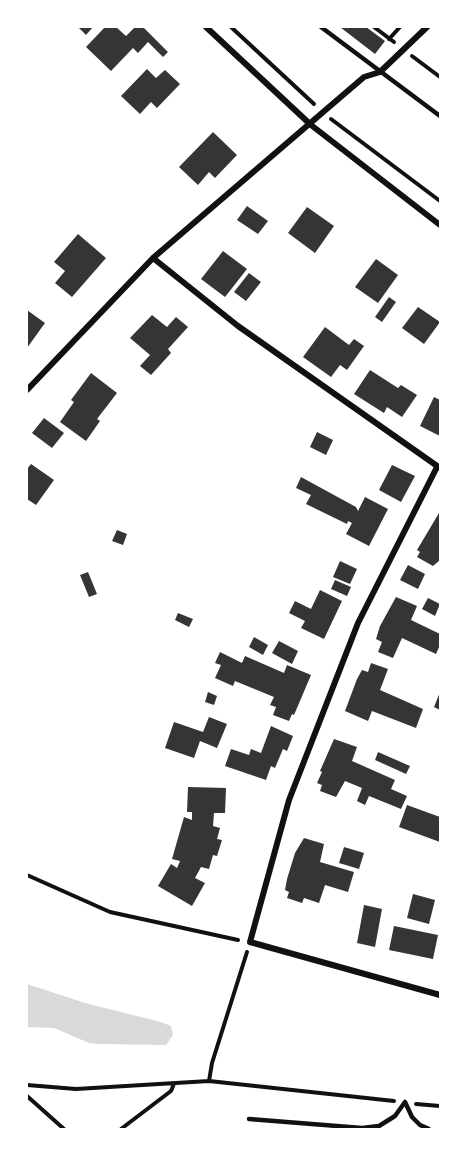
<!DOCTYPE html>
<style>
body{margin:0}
#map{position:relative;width:467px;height:1156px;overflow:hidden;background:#fff;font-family:"Noto Serif",serif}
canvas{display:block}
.frame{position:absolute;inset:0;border:28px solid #fff;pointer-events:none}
</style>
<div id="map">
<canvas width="467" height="1156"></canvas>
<div class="frame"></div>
</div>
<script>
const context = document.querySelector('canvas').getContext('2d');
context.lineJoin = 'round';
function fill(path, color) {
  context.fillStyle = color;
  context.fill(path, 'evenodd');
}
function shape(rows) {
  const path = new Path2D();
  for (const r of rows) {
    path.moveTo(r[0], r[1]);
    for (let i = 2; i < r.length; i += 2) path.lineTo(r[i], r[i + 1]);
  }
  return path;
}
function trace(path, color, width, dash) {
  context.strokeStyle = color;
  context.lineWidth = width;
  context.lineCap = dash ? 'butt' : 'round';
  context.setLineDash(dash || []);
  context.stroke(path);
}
fill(shape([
 [27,984,85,1003,161,1022,171,1026,173,1035,166,1045,98,1044,89,1043,54,1028,27,1027]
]), '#d9d9d9');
fill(shape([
 [78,27,93,27,86,35],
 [105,27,116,27,126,36,135,27,143,27,168,52,163,57,148,42,138,53,133,48,111,71,86,47],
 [340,27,366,27,385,41,375,54],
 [147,69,156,78,165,70,180,84,157,108,151,102,140,114,121,96],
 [213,132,237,155,215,178,209,172,198,185,179,167],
 [247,206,268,221,258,234,237,220],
 [307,207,334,226,315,253,288,233],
 [78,234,106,258,72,297,55,283,65,271,54,262],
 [223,251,247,269,225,297,201,279],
 [376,259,398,275,378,303,355,287],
 [249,273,261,282,246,301,234,292],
 [389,297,396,302,382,322,375,317],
 [418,307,440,322,424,344,402,328],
 [27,310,45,323,27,348],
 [152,315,167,327,176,317,188,327,168,349,171,353,151,375,140,366,150,355,130,338],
 [325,327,349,345,354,339,364,346,347,370,340,365,331,377,303,357],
 [370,370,398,388,401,385,417,395,402,417,387,407,384,413,354,394],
 [91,373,117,393,97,419,100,421,86,441,60,422,74,402,71,400],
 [434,397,440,400,440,436,420,426],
 [44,418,64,433,52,448,32,433],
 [317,432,333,440,326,455,310,447],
 [31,464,54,480,36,505,27,499,27,469],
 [392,465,415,476,401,502,379,490],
 [301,477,356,507,358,511,365,497,388,509,369,546,346,534,352,523,348,521,347,524,306,504,311,495,296,488],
 [439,513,440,560,433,566,417,557,420,552,417,550],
 [117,530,127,534,123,545,112,541],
 [340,561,357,569,350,584,333,577],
 [408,565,425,574,418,589,400,580],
 [88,572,97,594,89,597,80,575],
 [335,580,351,587,347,596,331,589],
 [320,590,342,601,324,639,301,628,305,621,289,613,295,601,311,609],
 [396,597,417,606,411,620,440,634,440,645,436,654,402,638,393,658,378,652,382,642,376,639,380,626],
 [428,598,440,604,435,616,422,609],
 [178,613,193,619,189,627,175,620],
 [254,637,268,645,263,655,249,647],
 [279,641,298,651,292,664,272,653],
 [220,652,242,663,245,656,284,673,287,665,311,675,294,715,292,714,289,721,273,715,276,707,270,705,274,697,235,681,233,686,215,678,221,665,215,663],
 [371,663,388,669,380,690,423,709,416,728,372,711,368,721,345,711,357,679,362,670,368,672],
 [208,692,217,696,214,705,205,702],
 [440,692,440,710,434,707],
 [209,717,227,724,217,748,200,741,194,758,165,748,174,722,203,732],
 [271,726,293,736,287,751,283,749,275,768,271,766,266,780,225,766,231,749,249,755,251,749,261,753],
 [334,739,357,747,352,761,395,780,391,789,407,796,401,809,369,796,365,805,357,801,362,788,345,781,336,797,320,791,322,785,317,783,322,772,320,771],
 [378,752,410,766,406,774,375,760],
 [188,787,226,788,225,813,214,813,213,826,220,828,217,839,222,840,217,856,213,855,209,869,201,867,195,878,205,883,192,906,158,886,171,864,177,868,180,861,172,859,184,817,192,820,192,812,187,812],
 [407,805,440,817,440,842,399,827],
 [304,838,324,844,320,862,354,872,348,892,325,885,319,903,304,898,302,903,287,898,289,892,285,890,287,879,295,853],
 [344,847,364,853,359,869,339,863],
 [413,894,435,900,429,924,407,918],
 [364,905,382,909,375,947,357,943],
 [394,926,438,935,433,959,389,950]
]), '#353535');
trace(shape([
 [231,27,314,104],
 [374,27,394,42],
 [389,39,400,27],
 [412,56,440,77],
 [331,119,440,201],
 [27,875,110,912,238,940],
 [209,1081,212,1063,247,952],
 [27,1085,76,1089,209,1081,394,1101],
 [27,1096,64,1129],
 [416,1104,440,1106],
 [121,1129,171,1091,174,1084]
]), '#111', 4);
trace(shape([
 [321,27,440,116],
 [249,1119,362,1128,379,1126,395,1116,405,1102,412,1117,420,1125,429,1129]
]), '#111', 4.5);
trace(shape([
 [206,27,311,125,440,225],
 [153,258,238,326,440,468],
 [27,390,153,258,364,77,380,72,427,27],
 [437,467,358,623,289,800,250,942,440,995]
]), '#111', 6);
</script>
